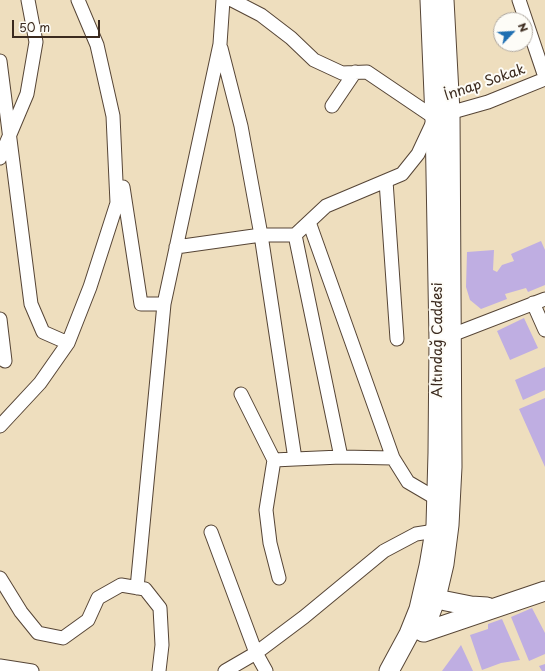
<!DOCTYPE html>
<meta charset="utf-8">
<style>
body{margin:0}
#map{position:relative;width:545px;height:671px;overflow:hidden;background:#eedebe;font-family:"Playpen Sans",sans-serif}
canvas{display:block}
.north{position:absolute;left:493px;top:12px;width:40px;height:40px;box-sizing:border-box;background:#fdfcf7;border:1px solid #afa8a0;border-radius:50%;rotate:65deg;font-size:11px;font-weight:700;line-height:16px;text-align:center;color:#3b2a1e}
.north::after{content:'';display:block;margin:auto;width:14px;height:18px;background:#1f6fb2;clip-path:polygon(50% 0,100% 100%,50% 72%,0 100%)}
.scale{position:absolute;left:12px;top:20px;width:88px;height:18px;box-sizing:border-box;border:2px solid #3b2a1e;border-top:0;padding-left:5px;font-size:12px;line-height:14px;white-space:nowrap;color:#3b2a1e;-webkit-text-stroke:3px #fdfcf7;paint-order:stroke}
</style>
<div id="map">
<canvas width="545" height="671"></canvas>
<div class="north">N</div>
<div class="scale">50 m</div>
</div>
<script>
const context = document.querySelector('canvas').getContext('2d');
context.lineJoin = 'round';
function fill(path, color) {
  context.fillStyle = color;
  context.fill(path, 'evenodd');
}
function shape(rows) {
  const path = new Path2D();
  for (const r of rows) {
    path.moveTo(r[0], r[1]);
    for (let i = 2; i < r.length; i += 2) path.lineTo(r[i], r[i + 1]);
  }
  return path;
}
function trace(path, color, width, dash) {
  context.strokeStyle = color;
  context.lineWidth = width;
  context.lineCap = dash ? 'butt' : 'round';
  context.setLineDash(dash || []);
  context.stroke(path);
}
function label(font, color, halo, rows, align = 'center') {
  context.font = font + ' "Playpen Sans",sans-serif';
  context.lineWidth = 4;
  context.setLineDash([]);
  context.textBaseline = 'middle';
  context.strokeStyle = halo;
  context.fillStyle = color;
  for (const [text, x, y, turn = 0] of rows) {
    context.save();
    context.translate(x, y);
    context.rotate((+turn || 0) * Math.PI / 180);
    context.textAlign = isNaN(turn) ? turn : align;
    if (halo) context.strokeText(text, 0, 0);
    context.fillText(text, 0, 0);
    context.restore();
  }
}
fill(shape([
 [541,241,545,250,545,285,528,292,526,288,505,294,507,299,481,309,470,300,466,287,467,252,494,250,493,270,497,272,502,265,514,261,511,254],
 [524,318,538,348,510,360,497,331],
 [545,367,545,390,523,400,515,380],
 [545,398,545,467,519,409],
 [532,608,545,633,545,654,529,661,511,617],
 [502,619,520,660,501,663,482,670,470,635,488,629,488,624],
 [461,645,473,671,442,671],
 [545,664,545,671,542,671,539,666]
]), '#bfaee2');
const street = shape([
 [232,0,261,15,291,38,314,60,342,73,367,72,435,118],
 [519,0,545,77],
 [0,61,31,304,43,332,68,343],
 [332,106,355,72],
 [442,115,488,102,545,79],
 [0,158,27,94,36,42,28,0],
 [386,181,397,339],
 [123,187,141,304,164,304],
 [309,222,393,458,408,482,437,499],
 [295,235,341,457,393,458],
 [176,247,261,235,241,126,221,48],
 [533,303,545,330],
 [0,319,5,361],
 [444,338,545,299],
 [241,394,274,460,295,459],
 [0,426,40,383,68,343,90,287,117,203,113,116,97,45,78,0],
 [341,457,295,459,261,235,295,235,326,206,402,174,418,154,433,122],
 [274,460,266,510,270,543,279,578],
 [211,532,256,653,266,671],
 [0,578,21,612,38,633,63,638,88,620,98,598,121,585,145,589,160,608,162,645,159,671],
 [137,588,164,304,220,44,223,0],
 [0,666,32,671],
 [225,671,256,653,304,617,384,551,416,534,435,531]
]);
const secondary = shape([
 [426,590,436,598,446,601,471,606,487,607],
 [423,632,436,598,444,564,449,525,452,467,450,112,444,0],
 [424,632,545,591],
 [389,671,409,634,419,609,429,566,436,525,438,453,439,340,435,118,430,0]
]);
trace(street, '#564536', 15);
trace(secondary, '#564536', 21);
trace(street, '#fff', 13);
trace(secondary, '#fff', 19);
label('14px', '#3b2a1e', '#fdfcf7', [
 ["İnnap Sokak",485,83,-19],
 ["Altındağ Caddesi",438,340,-90]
]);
</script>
